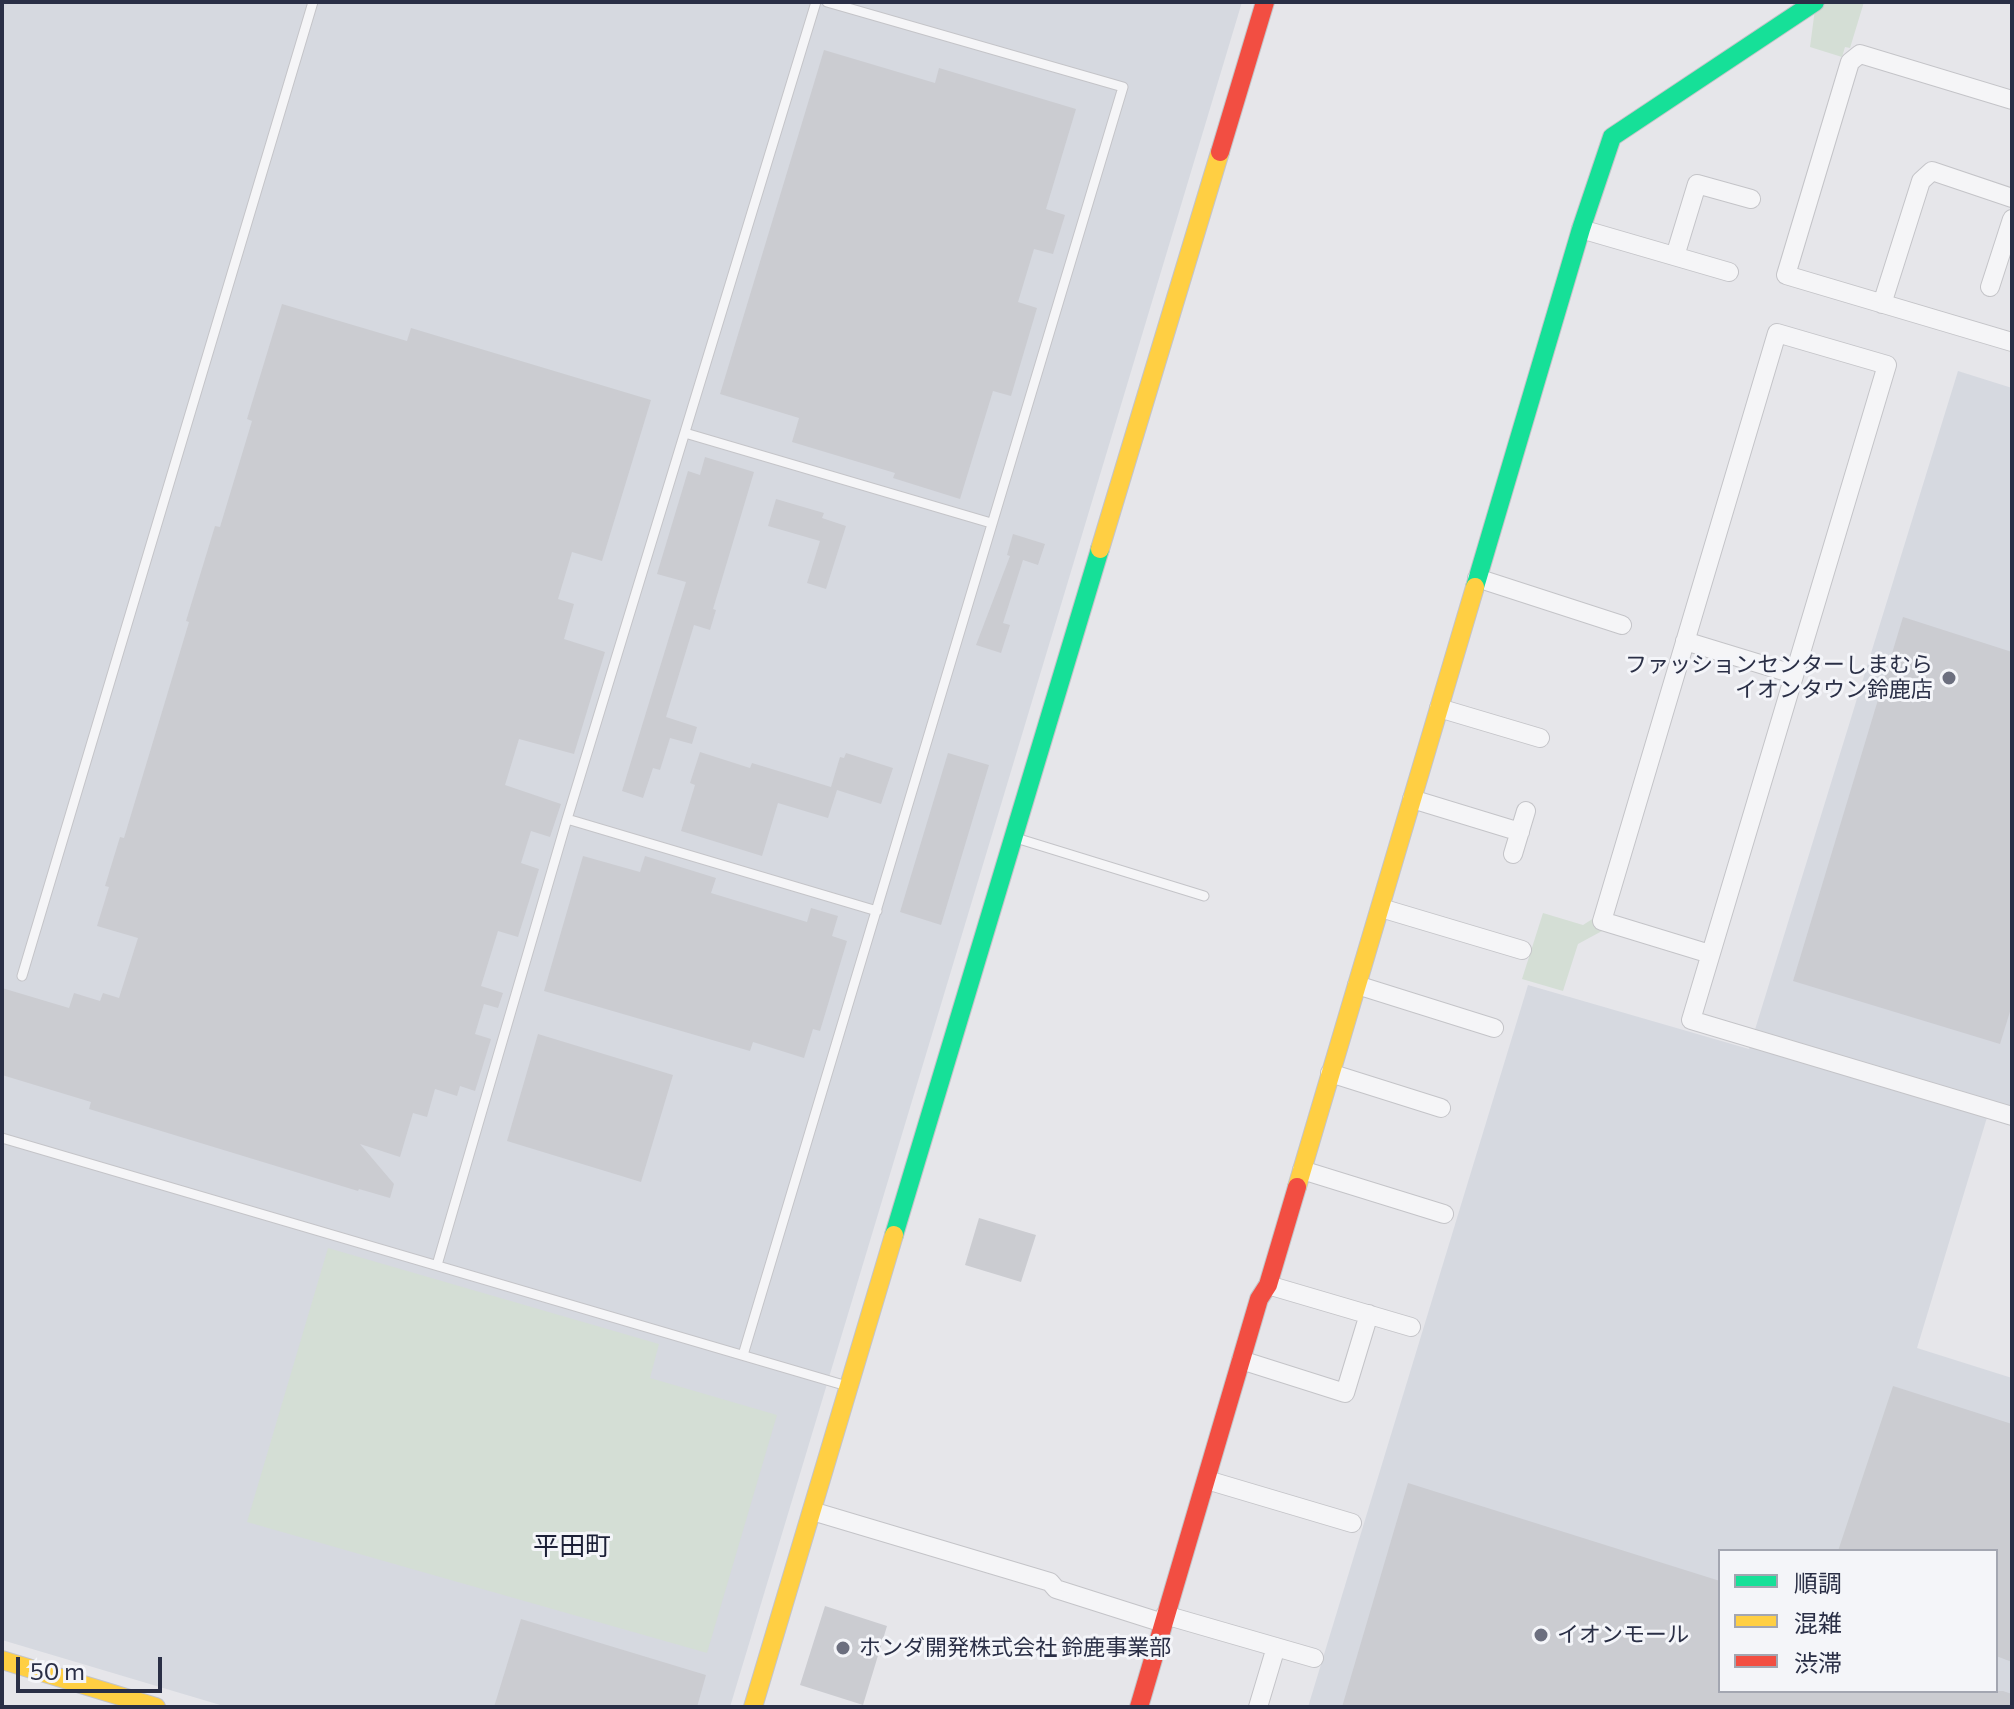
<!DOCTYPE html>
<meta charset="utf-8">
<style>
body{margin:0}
#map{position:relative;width:2014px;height:1709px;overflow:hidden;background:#e6e6ea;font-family:Commissioner,"Noto Sans JP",sans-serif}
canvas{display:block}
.frame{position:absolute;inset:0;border:4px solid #2a2f46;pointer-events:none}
.legend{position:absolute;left:1718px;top:1549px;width:280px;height:144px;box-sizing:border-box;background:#f4f5f9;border:2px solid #a3a6b1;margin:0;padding:10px 14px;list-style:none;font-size:24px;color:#2a2f46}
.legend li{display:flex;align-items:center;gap:16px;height:40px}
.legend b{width:40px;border:2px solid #a3a6b1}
.scale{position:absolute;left:16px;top:1657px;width:146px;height:36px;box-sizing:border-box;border:4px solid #2a2f46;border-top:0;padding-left:10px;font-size:24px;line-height:28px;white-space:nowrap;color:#2a2f46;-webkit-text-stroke:6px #f4f5f9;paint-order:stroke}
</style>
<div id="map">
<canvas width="2014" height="1709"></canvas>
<div class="frame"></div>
<ul class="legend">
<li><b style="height:10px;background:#16e098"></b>順調</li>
<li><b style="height:10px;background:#ffcf43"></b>混雑</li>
<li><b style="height:10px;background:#f24e42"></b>渋滞</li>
</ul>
<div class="scale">50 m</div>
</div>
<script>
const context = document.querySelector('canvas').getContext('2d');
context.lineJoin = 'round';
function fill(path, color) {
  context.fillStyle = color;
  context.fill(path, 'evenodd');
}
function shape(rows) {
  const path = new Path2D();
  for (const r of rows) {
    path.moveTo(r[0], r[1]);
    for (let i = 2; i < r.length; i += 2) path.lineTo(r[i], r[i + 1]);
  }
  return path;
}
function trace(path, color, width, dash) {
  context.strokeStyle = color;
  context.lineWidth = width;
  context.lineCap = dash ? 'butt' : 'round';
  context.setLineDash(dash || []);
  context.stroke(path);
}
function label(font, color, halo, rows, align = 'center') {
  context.font = font + ' Commissioner,"Noto Sans JP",sans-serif';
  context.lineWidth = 6;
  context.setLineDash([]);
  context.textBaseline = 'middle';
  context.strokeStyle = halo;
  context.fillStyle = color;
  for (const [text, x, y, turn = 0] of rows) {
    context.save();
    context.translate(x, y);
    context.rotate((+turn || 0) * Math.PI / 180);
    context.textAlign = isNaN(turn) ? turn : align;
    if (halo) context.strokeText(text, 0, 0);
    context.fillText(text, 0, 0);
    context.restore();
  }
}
fill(shape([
 [2,2,1242,2,730,1707,227,1707,2,1640],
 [1958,371,2012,388,2012,1106,1992,1101,1917,1348,2012,1378,2012,1707,1308,1707,1528,985,1749,1049],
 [1720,1551,1996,1551,1996,1691,1720,1691]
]), '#d6d9e0');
fill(shape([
 [1826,2,1864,2,1850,48,1845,47,1842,57,1810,47,1815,9],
 [1543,913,1583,925,1594,918,1602,931,1578,944,1563,991,1522,979],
 [328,1248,659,1344,650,1378,777,1415,707,1653,247,1522]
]), '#d4ded5');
fill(shape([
 [824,50,935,83,939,68,1076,109,1046,209,1065,215,1053,254,1034,249,1018,302,1037,308,1011,396,993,391,960,499,893,478,895,473,792,442,799,418,720,394],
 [282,304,407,341,411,328,651,400,602,561,572,552,558,599,574,604,564,639,605,652,574,754,519,739,505,785,561,804,550,837,531,831,521,863,539,869,518,937,498,931,481,986,503,993,498,1008,484,1004,475,1034,491,1039,475,1091,460,1086,457,1096,435,1089,427,1117,413,1113,400,1157,360,1144,394,1184,390,1198,359,1189,358,1191,89,1109,91,1102,2,1075,2,988,69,1008,74,993,100,1001,103,993,119,998,138,938,97,926,109,887,105,886,120,837,124,838,189,622,186,621,215,526,220,527,252,421,247,419],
 [705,457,754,472,713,609,716,610,710,630,694,625,666,717,697,727,692,744,670,738,660,770,653,768,643,798,622,791,686,582,657,574,688,471,700,475],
 [776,499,824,513,822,518,846,526,826,589,807,583,820,541,768,526],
 [1013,534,1045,544,1038,565,1023,560,1003,623,1010,625,1001,653,976,645,1010,556,1007,555],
 [1903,617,2012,652,2012,1005,2000,1044,1793,981],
 [700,752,750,768,752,763,831,787,840,757,844,758,846,753,893,768,881,804,837,790,828,818,778,803,762,856,681,831,695,785,690,783],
 [948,753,989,765,941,925,900,912],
 [583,856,640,872,645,856,716,878,711,893,807,922,811,908,838,916,832,936,847,941,820,1031,813,1029,804,1058,753,1042,750,1051,544,991],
 [538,1034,673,1075,641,1182,507,1141],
 [979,1218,1036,1235,1021,1282,965,1265],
 [1893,1386,2012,1424,2012,1662,1996,1656,1996,1551,1838,1551],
 [1408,1483,1720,1581,1720,1691,2003,1691,2012,1694,2012,1707,1342,1707],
 [825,1606,887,1626,863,1705,800,1685],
 [521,1619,706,1675,697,1707,494,1707]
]), '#cbccd1');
const lane = shape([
 [685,433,991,523],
 [567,819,877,911],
 [1016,838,1204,896],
 [22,976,313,2],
 [2,1138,847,1386],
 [437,1265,567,819,816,2],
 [743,1355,1123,87,827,2]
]);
const street = shape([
 [2012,100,1860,54,1850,62,1786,275,2012,342],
 [1581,229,1729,272],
 [1675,256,1697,184,1751,199],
 [1990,287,2012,219],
 [1882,304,1921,181,1932,171,2012,198],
 [1477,578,1622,625],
 [1685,641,1793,674],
 [1439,708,1540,738],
 [1412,799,1520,832],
 [1513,854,1526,811],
 [1381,908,1522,950],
 [1710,954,1602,921,1777,333,1887,365,1691,1020,2012,1116],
 [1357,985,1494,1028],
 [1330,1073,1441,1108],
 [1302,1170,1444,1214],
 [1268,1285,1411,1327],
 [1241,1360,1345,1393,1369,1314],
 [1207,1480,1352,1523],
 [812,1511,1050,1582,1056,1589,1163,1623],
 [1165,1615,1314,1658],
 [1258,1707,1276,1647]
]);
const fast = shape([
 [1475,587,1581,229,1612,137,1815,2],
 [894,1235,1100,549]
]);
const slow = shape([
 [1100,549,1220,152],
 [1297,1187,1475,587],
 [2,1660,156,1707],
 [753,1707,894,1235]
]);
const jam = shape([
 [1220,152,1265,2],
 [1139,1707,1259,1299,1268,1285,1297,1187]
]);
trace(lane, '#c4c4c8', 11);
trace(street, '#c4c4c8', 20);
trace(fast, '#c4c4c8', 20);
trace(slow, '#c4c4c8', 20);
trace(jam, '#c4c4c8', 20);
trace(lane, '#f5f5f7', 9);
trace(street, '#f5f5f7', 18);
trace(fast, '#16e098', 18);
trace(slow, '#ffcf43', 18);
trace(jam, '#f24e42', 18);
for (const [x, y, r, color] of [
 [1949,678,8,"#6c6f7f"],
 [1541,1635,8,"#6c6f7f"],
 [843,1648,8,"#6c6f7f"]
]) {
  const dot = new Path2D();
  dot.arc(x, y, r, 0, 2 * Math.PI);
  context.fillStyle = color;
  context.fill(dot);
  trace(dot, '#f4f5f9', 3);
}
label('22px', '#2a2f46', '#f4f5f9', [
 ["ファッションセンターしまむら",1933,665,"right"],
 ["イオンタウン鈴鹿店",1933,690,"right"],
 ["イオンモール",1557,1635],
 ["ホンダ開発株式会社 鈴鹿事業部",859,1648]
], 'left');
label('26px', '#1c2037', '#f4f5f9', [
 ["平田町",572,1546]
]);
</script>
